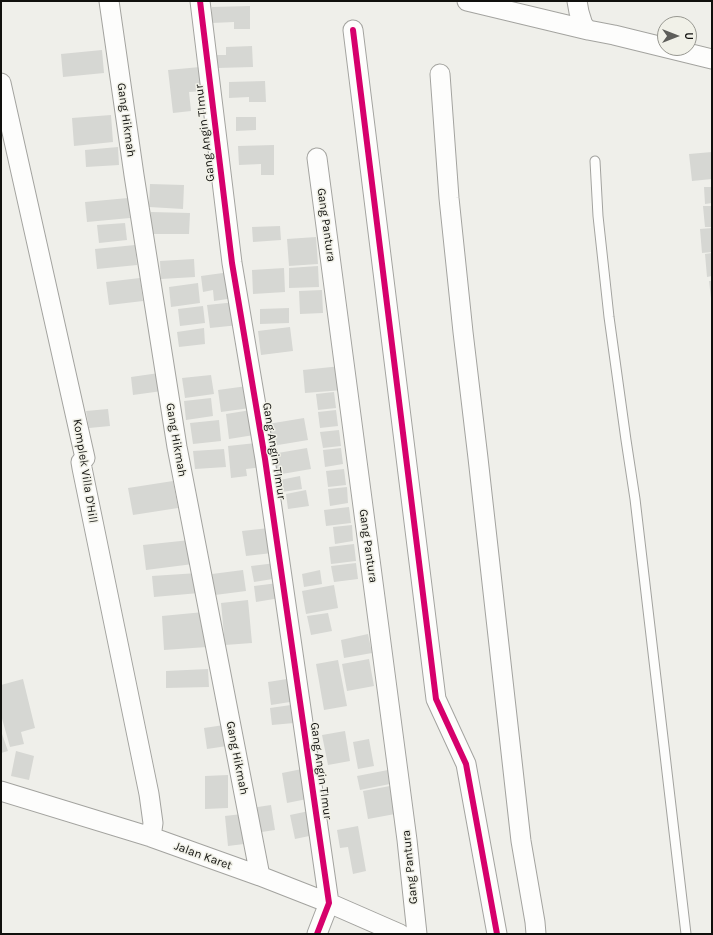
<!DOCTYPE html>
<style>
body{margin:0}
#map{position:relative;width:713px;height:935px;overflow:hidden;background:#efefea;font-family:Karla,sans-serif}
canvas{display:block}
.frame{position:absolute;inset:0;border:2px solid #10100d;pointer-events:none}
.north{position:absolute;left:657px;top:16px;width:40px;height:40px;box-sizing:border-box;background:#f1f1e8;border:1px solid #979790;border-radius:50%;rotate:90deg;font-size:11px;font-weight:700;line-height:16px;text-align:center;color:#10100d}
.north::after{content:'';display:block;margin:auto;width:14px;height:18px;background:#5e5e5a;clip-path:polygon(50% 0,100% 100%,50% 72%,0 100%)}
</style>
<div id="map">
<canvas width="713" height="935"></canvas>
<div class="frame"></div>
<div class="north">U</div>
</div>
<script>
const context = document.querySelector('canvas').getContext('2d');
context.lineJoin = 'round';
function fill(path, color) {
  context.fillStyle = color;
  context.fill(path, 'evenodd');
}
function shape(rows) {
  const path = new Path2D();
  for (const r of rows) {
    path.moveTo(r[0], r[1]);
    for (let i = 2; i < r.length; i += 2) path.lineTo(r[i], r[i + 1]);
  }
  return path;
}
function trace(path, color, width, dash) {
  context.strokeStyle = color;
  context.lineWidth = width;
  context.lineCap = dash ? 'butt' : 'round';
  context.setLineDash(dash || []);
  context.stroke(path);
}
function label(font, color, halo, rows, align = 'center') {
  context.font = font + ' Karla,sans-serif';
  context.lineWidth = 3;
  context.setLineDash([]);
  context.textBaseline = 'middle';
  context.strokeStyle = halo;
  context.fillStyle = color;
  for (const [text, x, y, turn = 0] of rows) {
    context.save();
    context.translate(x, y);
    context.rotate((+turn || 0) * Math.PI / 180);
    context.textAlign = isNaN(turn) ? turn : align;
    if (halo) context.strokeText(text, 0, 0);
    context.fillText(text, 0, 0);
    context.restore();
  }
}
fill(shape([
 [250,6,250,29,234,29,234,22,212,23,212,7],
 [252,46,253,67,217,68,216,55,226,55,226,47],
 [102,50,104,73,63,77,61,54],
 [200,67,203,91,189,92,191,111,173,113,168,70],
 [265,81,266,102,249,102,249,97,229,98,229,82],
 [111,115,113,142,74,146,72,118],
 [236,117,256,117,256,130,236,131],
 [274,145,274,175,261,175,261,164,239,165,238,146],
 [118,147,119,165,86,167,85,150],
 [712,152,712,179,692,181,689,154],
 [150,184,184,185,183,209,149,207],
 [704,187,712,187,712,203,705,204],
 [128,198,130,218,87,222,85,202],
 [703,206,712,206,712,227,705,227],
 [151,212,190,213,189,234,150,234],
 [125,223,127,240,99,243,97,225],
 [280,226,281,240,253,242,252,227],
 [712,228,712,252,702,253,700,229],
 [316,237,318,264,289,266,287,239],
 [135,245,137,265,97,269,95,249],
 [712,253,712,276,707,277,705,254],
 [194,259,195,277,161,279,160,261],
 [318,266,319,287,289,288,289,268],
 [284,268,285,292,253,294,252,270],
 [230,272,234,298,214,301,213,290,203,292,201,276],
 [140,278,143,301,109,305,106,282],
 [709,281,712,281,712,297,711,298],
 [198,283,200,303,171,307,169,287],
 [322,290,323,313,300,314,299,291],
 [236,302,239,325,210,328,207,305],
 [203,306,205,323,180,326,178,309],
 [289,308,289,323,260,324,260,309],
 [290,327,293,351,261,355,258,331],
 [204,328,205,344,179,347,177,332],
 [341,366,343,390,305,393,303,370],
 [159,373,162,391,133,395,131,377],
 [211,375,214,394,185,398,182,378],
 [247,386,250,408,221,412,218,390],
 [334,392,336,408,318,410,316,394],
 [211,398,213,416,186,420,184,401],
 [108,409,110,426,89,428,86,411],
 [251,410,254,435,229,439,226,414],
 [336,410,338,426,320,428,318,412],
 [304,418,308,440,272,446,268,424],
 [219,420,221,441,193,444,190,423],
 [339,430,341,446,323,448,320,432],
 [256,443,263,467,246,469,247,476,231,478,228,446],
 [307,448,311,469,276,475,272,454],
 [341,448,343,464,325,467,323,450],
 [224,449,226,467,195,469,193,451],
 [344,469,346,485,328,487,326,471],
 [300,476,302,489,282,492,280,480],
 [173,481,178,508,133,515,128,488],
 [347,487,348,503,330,506,328,489],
 [306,490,309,506,288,509,286,494],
 [349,507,351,523,326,526,324,510],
 [352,525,353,541,335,544,333,527],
 [269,528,272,553,246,556,242,531],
 [190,540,193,564,146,570,143,545],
 [354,544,356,561,331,564,329,547],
 [276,563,279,578,254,582,251,566],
 [356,563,358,579,334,582,331,566],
 [243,570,246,591,215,595,212,574],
 [320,570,322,584,304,587,302,574],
 [198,573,199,593,154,597,152,576],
 [278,583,280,598,256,602,254,586],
 [334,585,338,608,306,614,302,591],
 [248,600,252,643,225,645,221,603],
 [204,612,207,647,164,650,162,616],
 [328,613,332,631,311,635,307,616],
 [368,634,372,653,344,658,341,640],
 [369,659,374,686,347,691,342,664],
 [338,660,347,706,324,710,316,664],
 [208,669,209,687,166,688,166,671],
 [23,679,35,728,21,732,24,744,10,747,1,715,1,685],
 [287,679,290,702,271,705,268,682],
 [291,705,294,723,272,725,270,708],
 [224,725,227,746,207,749,204,728],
 [1,731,8,751,1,753],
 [345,731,350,761,328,765,322,735],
 [369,739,374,766,358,769,353,742],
 [16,751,34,756,29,780,11,776],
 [302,769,307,799,287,803,282,773],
 [388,770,390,784,360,790,357,776],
 [228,775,228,808,205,809,205,776],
 [390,786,395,814,368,819,363,791],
 [271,805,275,830,255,833,251,808],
 [309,811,314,835,295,839,290,815],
 [242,814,244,844,228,846,225,816],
 [358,826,366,871,353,874,348,847,340,848,337,830]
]), '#d6d7d3');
const lane = shape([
 [595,161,598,216,609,317,626,440,635,499,686,934]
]);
const street = shape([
 [109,1,134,175,177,447,260,876],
 [200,1,232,263,265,459,329,903,317,934],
 [467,1,588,30],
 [577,1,579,12,583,25,588,30,614,35,712,59],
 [353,30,436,699,466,764,497,934],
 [440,74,449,198,463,332,478,458,521,841,535,922,536,934],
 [1,83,85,458,81,462,82,468,149,794,153,823,151,837],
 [317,158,407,840,417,934],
 [1,791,151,837,260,876,329,903,400,934]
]);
trace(lane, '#a3a39f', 11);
trace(street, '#a3a39f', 21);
trace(lane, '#fdfdfc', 9);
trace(street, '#fdfdfc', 19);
trace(shape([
 [200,1,232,263,265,459,329,903,317,934],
 [353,30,436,699,466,764,497,934]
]), '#d6006c', 6);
label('12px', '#10100d', '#f1f1e8', [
 ["Gang Hikmah",126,120,82],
 ["Gang Angin TImur",205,133,-97],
 ["Gang Pantura",326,225,82],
 ["Gang Hikmah",176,440,80],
 ["Gang Angin TImur",274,451,81],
 ["Komplek Villa D'Hill",85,471,81],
 ["Gang Pantura",368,546,82],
 ["Gang Hikmah",237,758,79],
 ["Gang Angin TImur",321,771,82],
 ["Jalan Karet",203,856,20],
 ["Gang Pantura",410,867,-96]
]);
</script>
